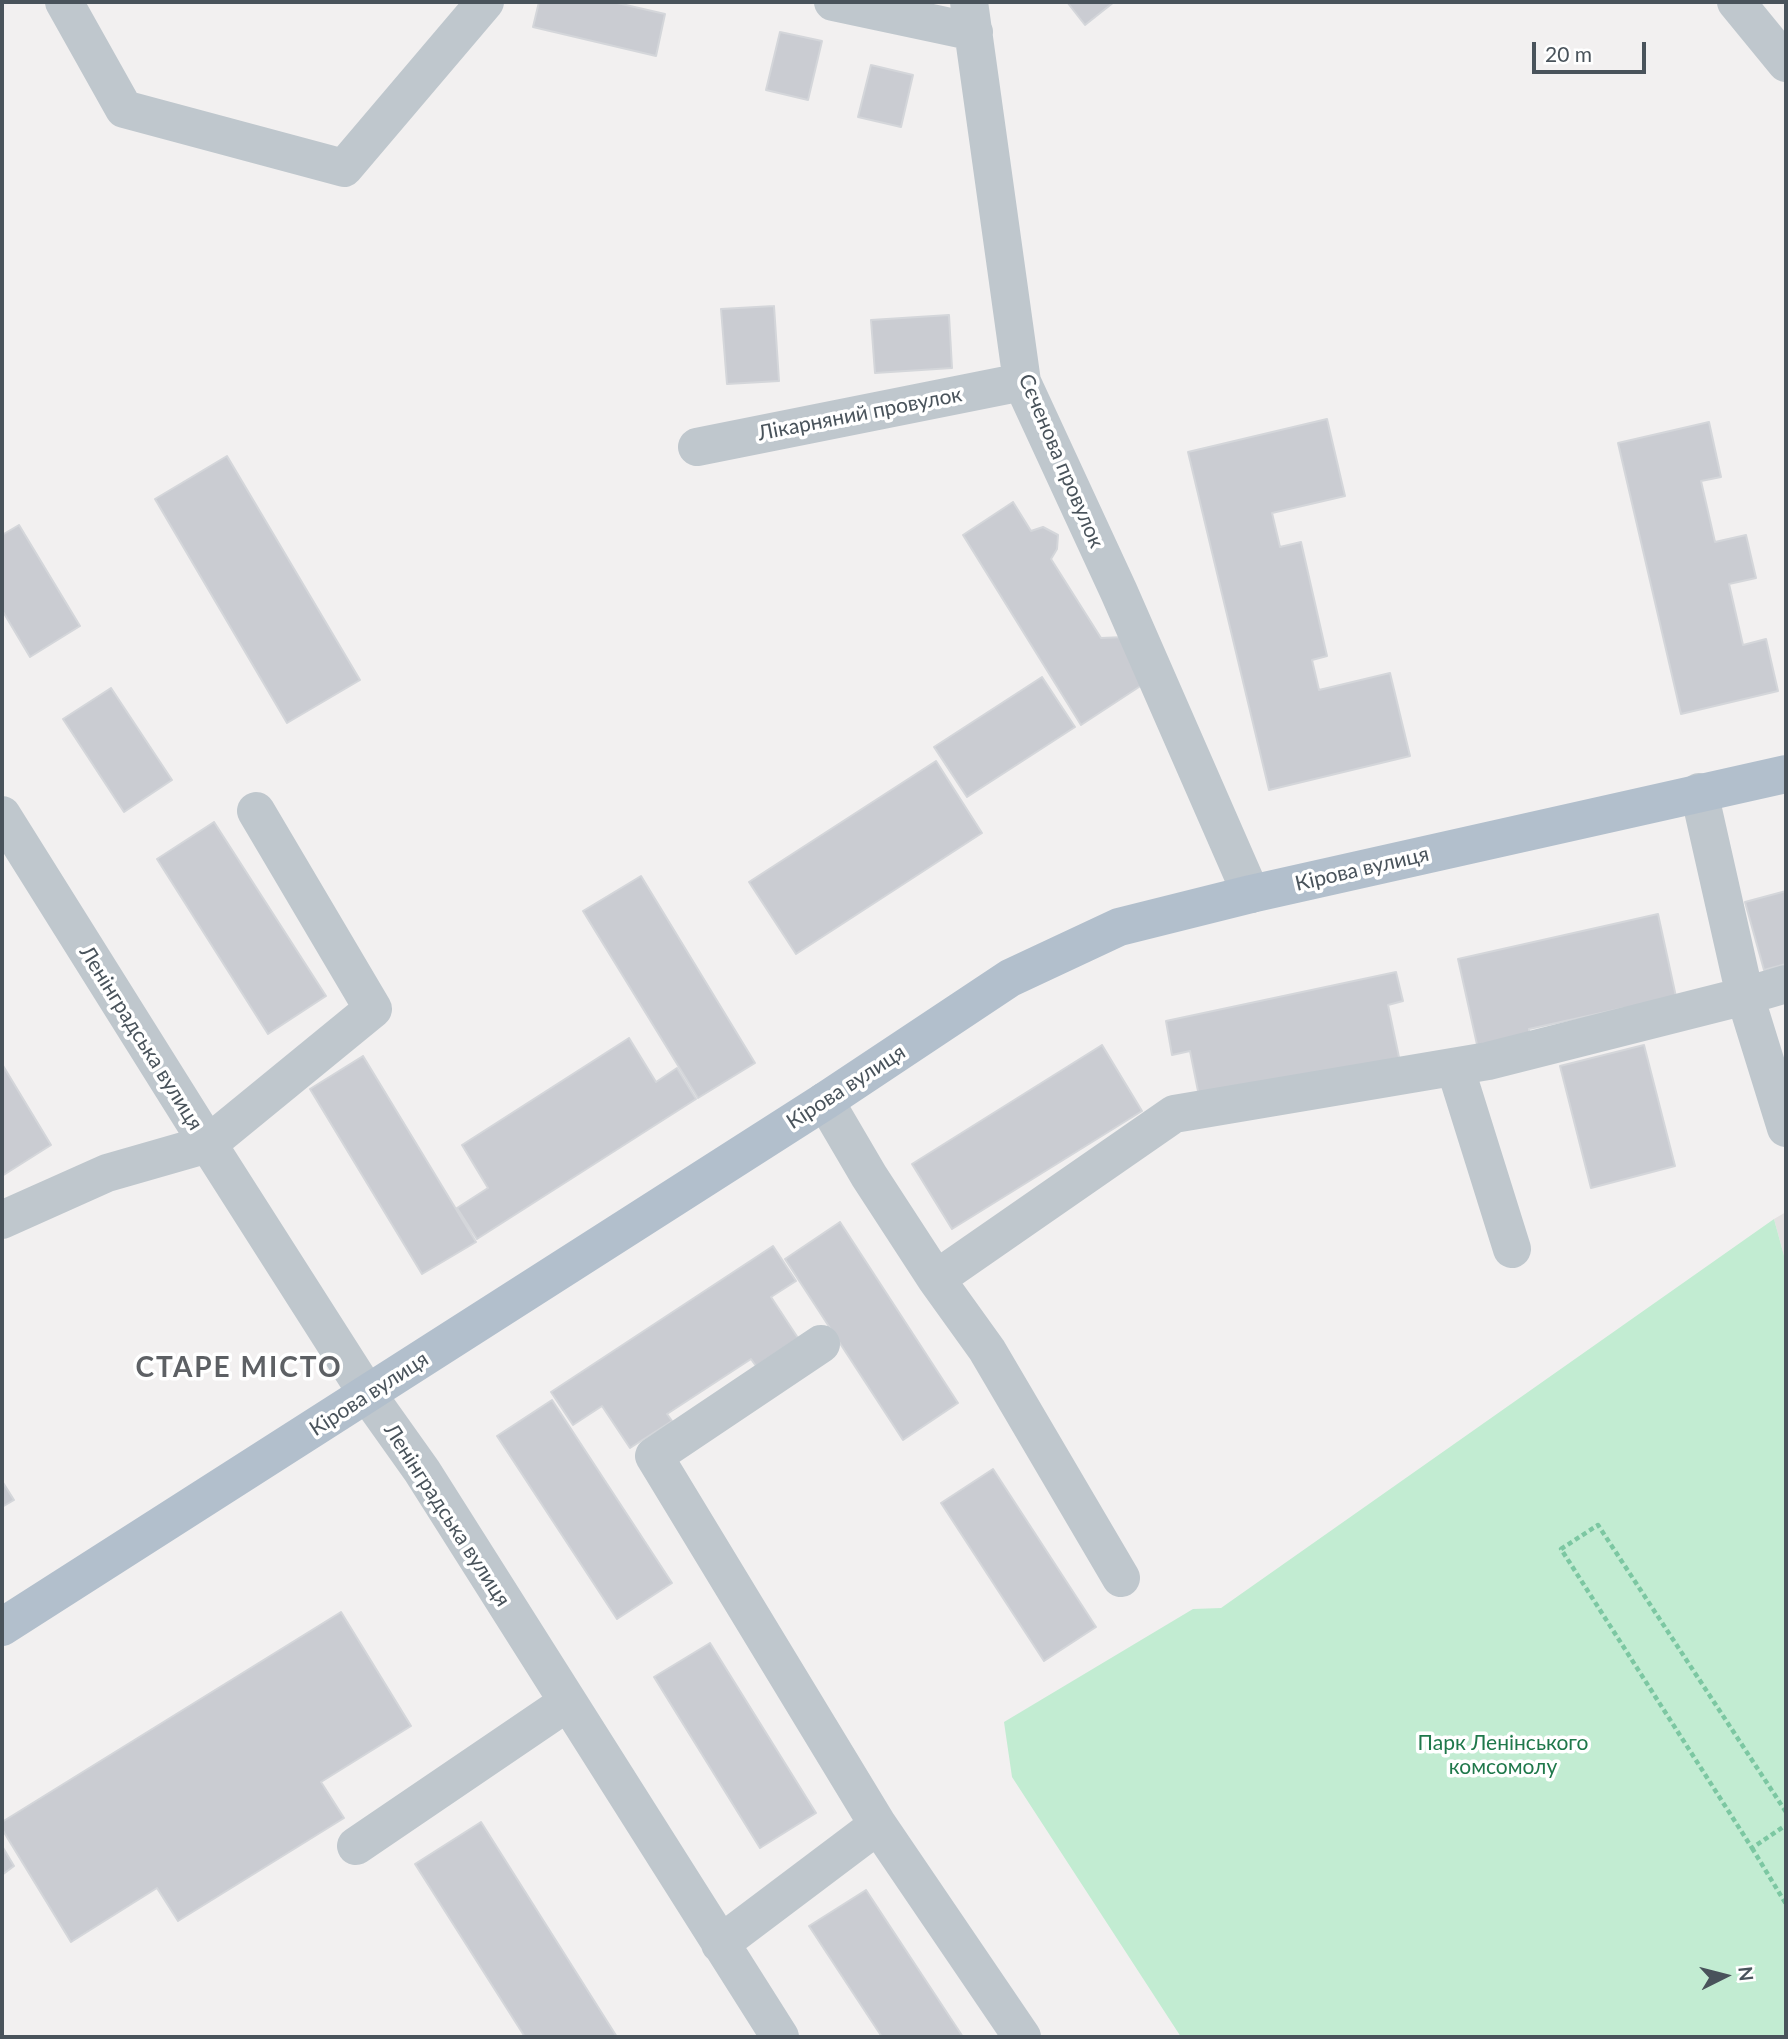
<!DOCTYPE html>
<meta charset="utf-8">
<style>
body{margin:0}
#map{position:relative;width:1788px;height:2039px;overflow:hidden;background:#f2f0f0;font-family:Lato,sans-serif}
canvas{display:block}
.frame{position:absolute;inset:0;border:4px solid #49535b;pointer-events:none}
.north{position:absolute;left:1690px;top:1941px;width:70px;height:70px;-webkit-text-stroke:5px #fff;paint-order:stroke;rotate:84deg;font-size:19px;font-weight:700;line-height:28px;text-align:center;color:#49535b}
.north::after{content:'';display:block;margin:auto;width:24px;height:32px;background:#49535b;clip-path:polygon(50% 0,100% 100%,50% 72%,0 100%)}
.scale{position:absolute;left:1532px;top:42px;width:114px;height:32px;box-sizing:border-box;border:4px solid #49535b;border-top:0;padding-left:9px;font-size:21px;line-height:24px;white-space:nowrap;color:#49535b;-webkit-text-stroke:5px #fff;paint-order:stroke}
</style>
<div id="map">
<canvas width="1788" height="2039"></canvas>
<div class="frame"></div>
<div class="north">N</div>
<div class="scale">20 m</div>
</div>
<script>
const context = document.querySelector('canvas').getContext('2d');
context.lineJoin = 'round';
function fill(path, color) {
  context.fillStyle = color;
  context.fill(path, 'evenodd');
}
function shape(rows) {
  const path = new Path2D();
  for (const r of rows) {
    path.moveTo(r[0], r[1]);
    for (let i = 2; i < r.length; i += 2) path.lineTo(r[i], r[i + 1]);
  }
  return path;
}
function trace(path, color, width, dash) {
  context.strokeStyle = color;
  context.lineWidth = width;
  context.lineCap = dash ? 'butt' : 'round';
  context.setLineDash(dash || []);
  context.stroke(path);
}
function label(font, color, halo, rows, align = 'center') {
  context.font = font + ' Lato,sans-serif';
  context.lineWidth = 7;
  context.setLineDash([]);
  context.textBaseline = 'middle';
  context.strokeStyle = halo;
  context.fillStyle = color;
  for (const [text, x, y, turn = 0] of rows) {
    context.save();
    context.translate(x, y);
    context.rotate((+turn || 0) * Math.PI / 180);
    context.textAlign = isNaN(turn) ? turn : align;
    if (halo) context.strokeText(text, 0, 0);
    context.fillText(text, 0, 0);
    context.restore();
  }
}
fill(shape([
 [1786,1212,1786,1263,1774,1219]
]), '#e3e1e1');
fill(shape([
 [1774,1219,1786,1263,1786,2037,1181,2037,1012,1777,1004,1722,1193,1609,1221,1608]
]), '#c2ecd2');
const building = shape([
 [539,2,613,2,665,14,656,56,533,27,539,2],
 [1067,2,1114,2,1085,25,1067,2],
 [780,32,822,41,808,100,766,90,780,32],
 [871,65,913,75,901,127,858,117,871,65],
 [774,306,779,381,727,384,721,309,774,306],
 [949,315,952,368,875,373,871,320,949,315],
 [1327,419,1345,496,1272,513,1280,547,1301,542,1327,656,1312,660,1319,690,1390,673,1410,756,1269,790,1188,452,1327,419],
 [1709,422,1721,477,1701,481,1715,542,1746,535,1756,578,1729,584,1743,645,1766,639,1778,691,1681,714,1618,443,1709,422],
 [227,456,360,680,287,723,155,499,227,456],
 [1013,502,1031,531,1043,527,1058,535,1057,549,1051,559,1101,638,1125,637,1142,685,1081,725,963,535,1013,502],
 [19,525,80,626,30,657,2,610,2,535,19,525],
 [1042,677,1075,727,967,797,934,747,1042,677],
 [111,688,172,780,124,812,63,719,111,688],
 [936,761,982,833,796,954,749,882,936,761],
 [214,822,326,996,268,1034,157,859,214,822],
 [641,876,755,1063,698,1098,583,911,641,876],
 [1786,891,1786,964,1764,970,1745,902,1786,891],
 [1658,914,1678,1006,1624,1008,1529,1029,1530,1037,1478,1049,1458,959,1658,914],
 [1396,972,1403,1001,1388,1005,1400,1062,1201,1106,1190,1051,1172,1055,1166,1021,1396,972],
 [629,1038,656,1082,677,1068,696,1099,477,1239,457,1208,488,1188,462,1145,629,1038],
 [1102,1045,1142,1111,952,1229,912,1164,1102,1045],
 [1644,1045,1675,1166,1591,1188,1560,1066,1644,1045],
 [363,1056,476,1242,422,1274,310,1089,363,1056],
 [2,1064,51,1145,2,1176,2,1064],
 [840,1222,958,1403,903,1440,785,1259,840,1222],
 [773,1246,796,1281,771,1297,798,1338,756,1366,751,1359,667,1414,672,1421,630,1448,602,1406,573,1425,551,1392,773,1246],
 [552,1400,672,1583,617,1619,497,1436,552,1400],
 [993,1469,1096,1627,1044,1661,941,1503,993,1469],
 [2,1481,14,1500,2,1507,2,1481],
 [341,1612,411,1726,321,1782,344,1818,178,1921,157,1888,71,1942,2,1829,2,1822,341,1612],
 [710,1643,816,1813,760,1848,654,1677,710,1643],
 [481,1822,617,2037,525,2037,415,1864,481,1822],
 [2,1846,14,1866,2,1875,2,1846],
 [866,1890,963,2037,882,2037,809,1926,866,1890]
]);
fill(building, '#caccd2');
trace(building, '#d4d6da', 2);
trace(shape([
 [1786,1812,1598,1525,1561,1549,1752,1848,1786,1825],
 [1752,1848,1786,1904]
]), '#7cc7a2', 4.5, [5, 3.5]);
trace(shape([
 [64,2,124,109,344,168,485,2],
 [833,2,974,32],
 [969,2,1022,382,1119,592,1251,894],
 [1736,2,1786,63],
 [697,447,1022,382],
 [2,815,208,1144,368,1395,422,1471,780,2037],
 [1786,984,1745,996,1786,1128],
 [1455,1067,1512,1249],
 [825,1101,869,1176,936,1279,1174,1114,1488,1061,1745,996,1699,792],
 [2,1220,107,1173,208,1144,373,1009,256,811],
 [936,1279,987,1350,1121,1578],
 [878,1825,1022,2037],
 [356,1846,568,1702],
 [720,1944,878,1825,654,1456,821,1344]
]), '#bfc7cd', 38);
trace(shape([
 [2,1627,825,1101,1010,978,1119,927,1251,894,1786,774]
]), '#b2bfcc', 38);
label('21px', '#49535b', '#fff', [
 ["Лікарняний провулок",860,414,-11],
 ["Сєченова провулок",1061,461,67],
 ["Кірова вулиця",1362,869,-13],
 ["Ленінградська вулиця",141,1038,58],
 ["Кірова вулиця",846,1087,-33],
 ["Кірова вулиця",369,1394,-33],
 ["Ленінградська вулиця",447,1515,57]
]);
label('21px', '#1f784b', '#fff', [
 ["Парк Ленінського",1503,1743],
 ["комсомолу",1503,1767]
]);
context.letterSpacing = '2px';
label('bold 28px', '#5d6064', '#fff', [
 ["СТАРЕ МІСТО",239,1368]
]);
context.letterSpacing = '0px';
</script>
